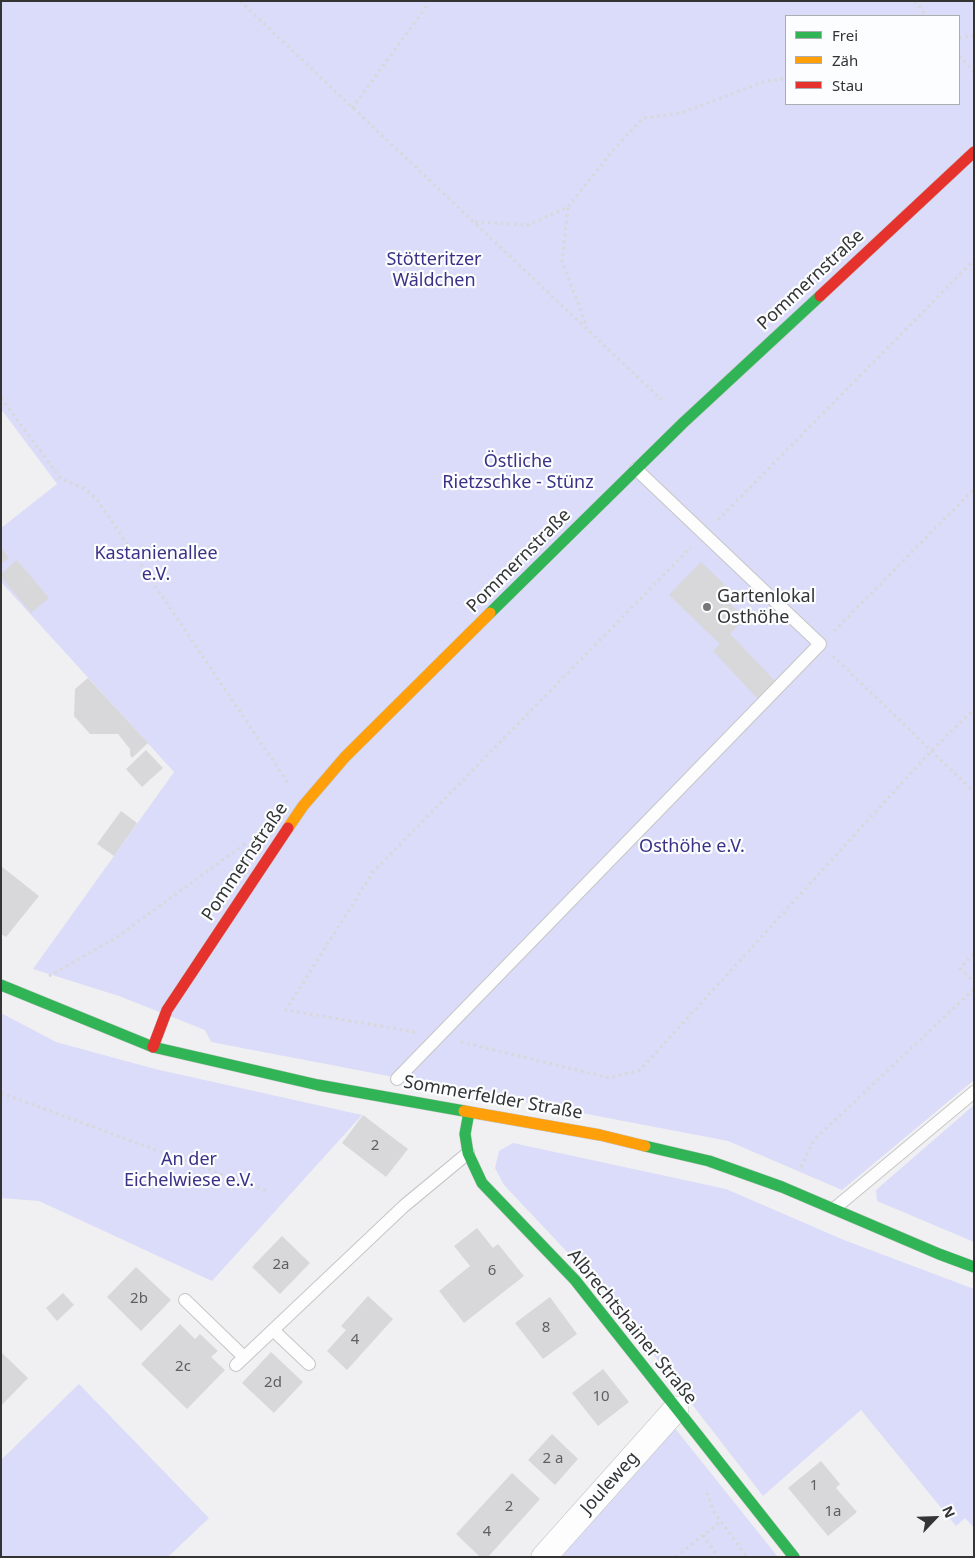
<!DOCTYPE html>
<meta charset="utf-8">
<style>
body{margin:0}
#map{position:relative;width:975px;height:1558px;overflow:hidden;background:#f0f0f2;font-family:"Noto Sans",sans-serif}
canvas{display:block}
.frame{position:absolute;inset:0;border:2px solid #343435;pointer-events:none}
.legend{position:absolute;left:785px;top:15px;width:175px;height:90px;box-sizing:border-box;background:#fcfdff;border:1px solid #acadae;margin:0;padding:6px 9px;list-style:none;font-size:15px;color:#343435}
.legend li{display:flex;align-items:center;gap:10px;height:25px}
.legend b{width:25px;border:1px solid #acadae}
.north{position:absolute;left:910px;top:1493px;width:50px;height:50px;-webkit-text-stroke:4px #fcfdff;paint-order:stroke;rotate:66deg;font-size:14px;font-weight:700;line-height:20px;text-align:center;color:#343435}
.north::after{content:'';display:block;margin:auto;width:18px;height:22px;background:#343435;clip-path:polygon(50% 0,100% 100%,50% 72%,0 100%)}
</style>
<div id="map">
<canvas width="975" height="1558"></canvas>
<div class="frame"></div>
<ul class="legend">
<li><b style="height:6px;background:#30b455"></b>Frei</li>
<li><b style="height:6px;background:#ff9f0a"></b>Zäh</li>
<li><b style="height:6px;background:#e5322d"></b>Stau</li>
</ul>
<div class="north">N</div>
</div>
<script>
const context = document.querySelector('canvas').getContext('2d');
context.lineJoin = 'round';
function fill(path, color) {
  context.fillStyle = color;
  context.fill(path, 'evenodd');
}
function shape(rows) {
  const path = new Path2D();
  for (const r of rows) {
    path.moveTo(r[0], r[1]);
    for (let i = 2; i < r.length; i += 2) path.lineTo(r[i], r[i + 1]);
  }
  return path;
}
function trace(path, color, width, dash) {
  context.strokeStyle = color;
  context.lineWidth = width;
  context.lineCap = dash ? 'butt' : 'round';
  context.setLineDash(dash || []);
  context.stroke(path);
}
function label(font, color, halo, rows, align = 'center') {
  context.font = font + ' "Noto Sans",sans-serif';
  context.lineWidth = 4.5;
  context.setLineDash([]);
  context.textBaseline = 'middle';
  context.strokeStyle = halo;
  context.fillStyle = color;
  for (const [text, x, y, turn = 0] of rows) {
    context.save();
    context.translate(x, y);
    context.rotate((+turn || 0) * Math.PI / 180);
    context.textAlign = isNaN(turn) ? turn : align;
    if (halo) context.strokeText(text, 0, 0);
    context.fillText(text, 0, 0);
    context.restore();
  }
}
fill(shape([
 [1,1,974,1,974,1080,842,1190,728,1141,211,1042,205,1030,119,996,33,969,174,772,1,582,1,528,57,484,1,409],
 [786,16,959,16,959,104,786,104],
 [1,1013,56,1042,155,1069,362,1115,212,1281,39,1201,1,1198],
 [974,1105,974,1242,877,1201,876,1190],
 [513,1143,726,1189,844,1240,974,1289,974,1528,965,1518,956,1526,861,1410,763,1496,605,1292,504,1185,495,1168,499,1151],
 [79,1384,209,1518,168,1557,1,1557,1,1460],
 [674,1427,778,1557,560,1557]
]), '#dadcf9');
fill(shape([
 [1,548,9,558,1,564],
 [17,560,49,598,31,613,1,577,1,574],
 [701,562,725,585,718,592,745,618,730,634,776,682,758,699,713,651,720,644,669,595],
 [88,678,148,743,132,758,130,755,130,749,118,734,90,734,74,716,75,689],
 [146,750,163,768,142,787,126,769],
 [121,811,137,823,114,856,97,844],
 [1,866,39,896,6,937,1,934],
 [363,1115,408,1149,386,1177,342,1143],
 [477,1228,493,1248,498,1244,524,1276,464,1323,439,1291,470,1266,454,1246],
 [282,1236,310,1263,280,1294,252,1267],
 [136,1267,171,1300,141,1331,107,1297],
 [63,1293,74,1305,57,1321,46,1308],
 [368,1296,393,1319,347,1370,327,1351,346,1330,341,1326],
 [550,1297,577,1334,543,1359,515,1323],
 [180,1324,195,1339,200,1334,218,1351,211,1357,225,1370,187,1409,141,1364],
 [1,1352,28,1378,1,1406],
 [271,1352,303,1382,274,1413,242,1383],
 [603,1369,629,1402,598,1426,572,1393],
 [552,1434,578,1459,555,1485,528,1460],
 [821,1461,840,1484,836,1488,857,1512,828,1536,788,1488],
 [512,1473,540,1499,488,1557,480,1557,456,1534]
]), '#d8d8da');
const lane = shape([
 [397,1079,820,644,636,469],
 [835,1208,974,1092],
 [185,1300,244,1357],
 [273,1330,309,1364],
 [236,1365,404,1206,468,1153]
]);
const street = shape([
 [544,1557,676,1409]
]);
const fast = shape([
 [490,613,683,423,820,296],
 [1,985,153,1047,318,1085,464,1111],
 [469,1112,465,1134,468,1153,482,1183,575,1280,794,1557],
 [645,1146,709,1161,782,1187,939,1254,974,1267]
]);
const slow = shape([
 [288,828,303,806,345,757,490,613],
 [464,1111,600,1135,645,1146]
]);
const jam = shape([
 [820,296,974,152],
 [153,1047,167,1010,288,828]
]);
trace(lane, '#c6c6c8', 14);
trace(street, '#c6c6c8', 26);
trace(fast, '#c6c6c8', 12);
trace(slow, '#c6c6c8', 12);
trace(jam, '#c6c6c8', 12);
trace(shape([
 [240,1,665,403],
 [915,1,926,16],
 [959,38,974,35],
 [959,56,974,72],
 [352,108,426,7,426,1],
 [568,208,562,261,587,327],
 [475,222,528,225,568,207,615,148,643,118,681,113,766,81,786,79],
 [1,398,61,479,85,489,96,498,288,783],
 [718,520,974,260],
 [834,631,974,489],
 [833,656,974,792],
 [974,954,960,968,974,982],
 [49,976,114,939,245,844],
 [415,1032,286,1010,373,872,691,547],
 [461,1042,610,1078,640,1070,932,750,974,709],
 [1,1093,267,1191],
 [801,1167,814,1140,974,989],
 [707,1493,714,1512,747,1557],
 [703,1535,718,1557],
 [676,1557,721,1521]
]), '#d8d8d9', 3, [2.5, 4]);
trace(lane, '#fdfdfd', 12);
trace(street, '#fdfdfd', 25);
trace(fast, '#30b455', 11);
trace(slow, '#ff9f0a', 11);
trace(jam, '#e5322d', 11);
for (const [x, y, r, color] of [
 [707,607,5,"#767677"]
]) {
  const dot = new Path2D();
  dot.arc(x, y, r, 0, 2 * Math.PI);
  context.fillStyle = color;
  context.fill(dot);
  trace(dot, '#fcfdff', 2);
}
label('15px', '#5f5f60', null, [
 ["2",375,1146],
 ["2a",281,1265],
 ["6",492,1271],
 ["2b",139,1299],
 ["8",546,1328],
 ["4",355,1340],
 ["2c",183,1367],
 ["2d",273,1383],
 ["10",601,1397],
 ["2 a",553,1459],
 ["1",814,1486],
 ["2",509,1507],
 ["1a",833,1512],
 ["4",487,1532]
]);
label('18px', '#393286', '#fcfdff', [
 ["Stötteritzer",434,260],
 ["Wäldchen",434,281],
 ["Östliche",518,462],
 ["Rietzschke - Stünz",518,483],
 ["Kastanienallee",156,554],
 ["e.V.",156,575],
 ["Osthöhe e.V.",692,847],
 ["An der",189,1160],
 ["Eichelwiese e.V.",189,1181]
]);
label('18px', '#343435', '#fcfdff', [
 ["Pommernstraße",811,280,-43],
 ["Pommernstraße",519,561,-45],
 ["Pommernstraße",245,862,-56],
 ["Sommerfelder Straße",493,1098,10],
 ["Albrechtshainer Straße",632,1327,51],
 ["Jouleweg",610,1483,-48]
]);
label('18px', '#343435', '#fcfdff', [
 ["Gartenlokal",717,597],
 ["Osthöhe",717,618]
], 'left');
</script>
